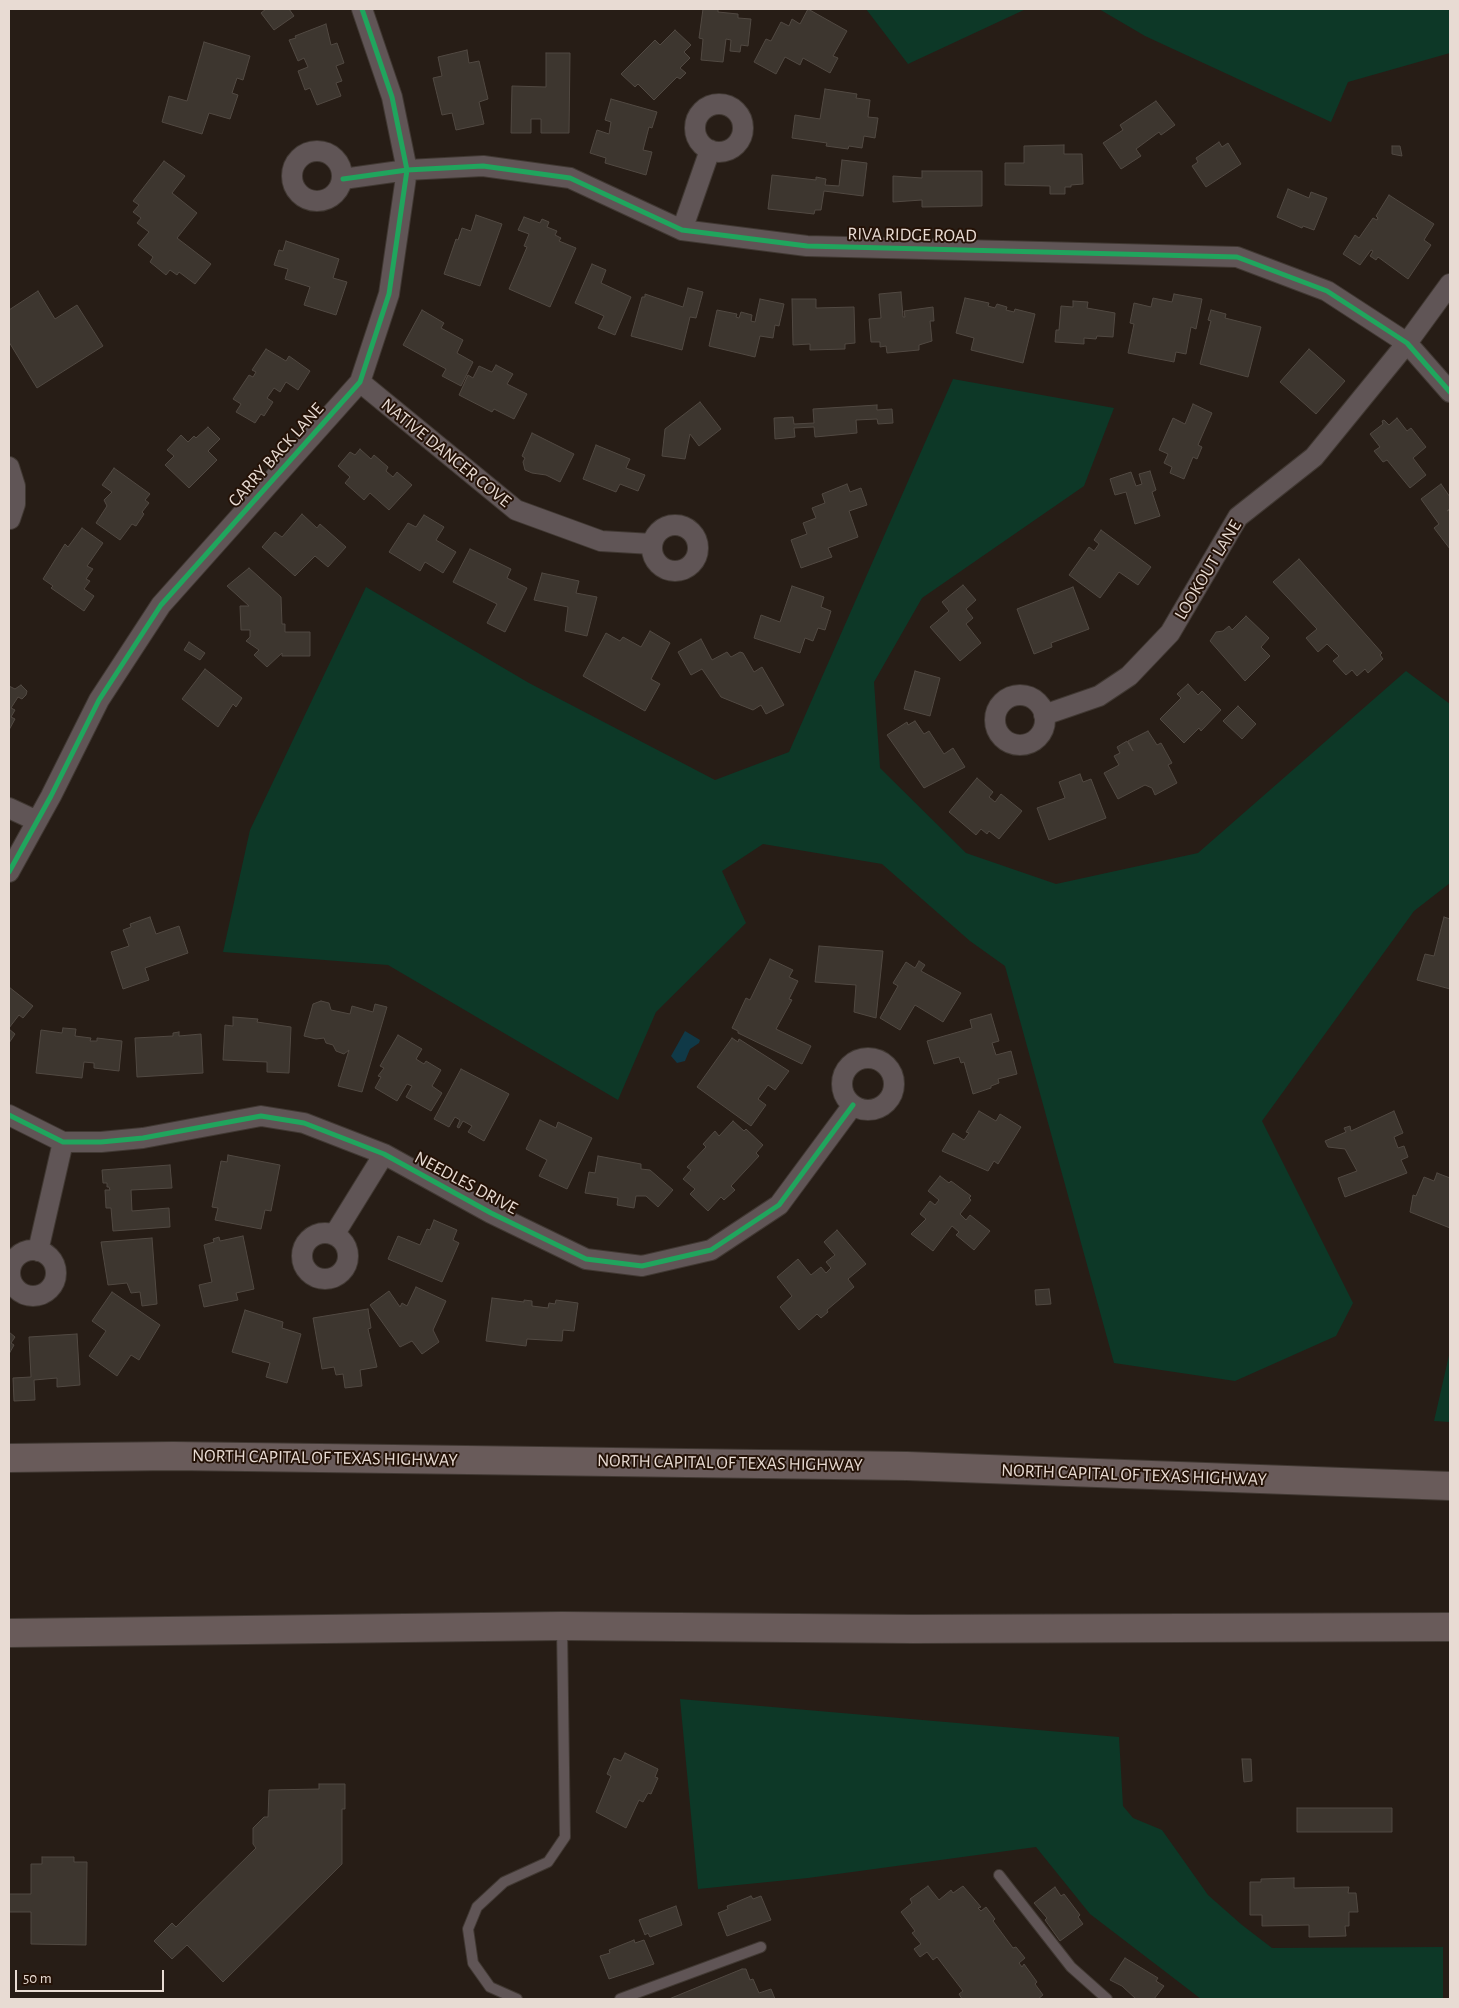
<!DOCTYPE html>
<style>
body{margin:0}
#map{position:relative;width:1459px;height:2008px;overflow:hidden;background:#271d16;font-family:"Alegreya Sans",sans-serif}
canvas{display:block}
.frame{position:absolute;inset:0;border:10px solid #e8dbd3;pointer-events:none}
.scale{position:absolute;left:15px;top:1970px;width:149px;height:22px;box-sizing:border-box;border:2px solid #e8dbd3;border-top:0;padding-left:6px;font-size:15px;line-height:18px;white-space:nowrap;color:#e8dbd3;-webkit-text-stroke:4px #241207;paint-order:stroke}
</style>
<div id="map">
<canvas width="1459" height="2008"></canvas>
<div class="frame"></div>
<div class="scale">50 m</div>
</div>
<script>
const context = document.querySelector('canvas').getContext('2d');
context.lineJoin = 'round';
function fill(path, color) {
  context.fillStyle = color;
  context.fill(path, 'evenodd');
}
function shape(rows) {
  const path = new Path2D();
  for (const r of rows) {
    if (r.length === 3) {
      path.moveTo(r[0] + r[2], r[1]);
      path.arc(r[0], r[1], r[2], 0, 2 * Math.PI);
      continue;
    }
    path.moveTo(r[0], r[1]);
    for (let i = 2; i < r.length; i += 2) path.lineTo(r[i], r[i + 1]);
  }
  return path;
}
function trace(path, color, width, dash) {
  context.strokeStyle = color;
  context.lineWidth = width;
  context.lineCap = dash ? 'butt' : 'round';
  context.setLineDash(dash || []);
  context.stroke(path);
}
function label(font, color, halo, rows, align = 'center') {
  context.font = font + ' "Alegreya Sans",sans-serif';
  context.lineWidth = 4;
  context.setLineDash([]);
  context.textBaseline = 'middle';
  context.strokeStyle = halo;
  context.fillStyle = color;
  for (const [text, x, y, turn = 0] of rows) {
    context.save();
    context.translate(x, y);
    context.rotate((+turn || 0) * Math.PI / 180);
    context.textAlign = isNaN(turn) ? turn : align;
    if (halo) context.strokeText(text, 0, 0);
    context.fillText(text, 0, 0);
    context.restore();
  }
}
fill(shape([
 [866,9,1026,9,908,64],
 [1099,9,1450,9,1450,53,1348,82,1331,122,1145,36],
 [953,379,1114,408,1084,486,922,598,874,682,880,768,966,853,1056,884,1198,853,1406,671,1450,704,1450,883,1414,911,1262,1121,1353,1303,1336,1336,1235,1381,1114,1363,1005,966,970,941,882,864,763,844,722,871,746,923,656,1012,618,1100,388,965,223,952,250,830,366,587,529,683,715,780,789,752],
 [1450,1351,1450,1422,1434,1421],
 [680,1699,1119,1737,1123,1806,1133,1818,1162,1830,1208,1895,1242,1925,1272,1948,1443,1947,1443,1999,1201,1999,1090,1914,1036,1847,808,1878,698,1889]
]), '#0d3827');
fill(shape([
 [685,1031,700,1040,699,1043,690,1049,685,1061,677,1063,671,1056]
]), '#103947');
const building = shape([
 [266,9,289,9,294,16,274,30,261,13,266,9],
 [703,9,718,9,718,12,738,14,738,18,751,19,748,46,741,45,740,52,730,51,731,40,726,39,723,62,701,60,703,39,699,38,703,9],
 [808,9,847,31,833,56,838,58,830,73,803,58,800,65,785,57,776,74,754,62,766,39,771,41,781,22,789,26,792,19,800,24,808,9],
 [326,24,331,45,337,43,344,63,336,66,342,81,336,83,341,96,317,105,310,88,305,90,298,71,308,67,304,58,298,61,289,40,296,38,295,36,326,24],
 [675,30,691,45,684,52,690,58,680,68,686,73,680,79,677,77,654,100,638,84,635,87,621,74,655,40,660,45,675,30],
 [204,42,250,56,243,80,237,78,232,93,238,95,230,119,209,113,202,134,162,122,169,96,187,101,204,42],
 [467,50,469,63,479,61,488,99,479,102,484,124,456,130,452,113,442,115,433,78,442,76,438,57,467,50],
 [546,53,570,53,569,133,541,133,541,119,531,119,531,133,511,133,512,86,546,87,546,53],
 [825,89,857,94,856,98,870,100,868,117,878,118,875,138,864,136,862,148,849,146,848,149,826,146,827,143,792,138,795,115,820,119,825,89],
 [611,99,657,112,652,128,649,127,643,150,652,152,646,175,605,163,606,158,590,153,597,130,609,134,611,122,605,120,611,99],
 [1156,101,1175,125,1161,135,1159,132,1136,149,1141,156,1121,169,1103,143,1123,130,1120,125,1156,101],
 [1219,142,1222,147,1228,143,1241,164,1206,187,1192,166,1198,162,1196,158,1219,142],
 [1064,145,1064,154,1082,154,1083,184,1071,185,1071,187,1065,187,1065,194,1050,194,1050,186,1005,185,1005,163,1024,163,1024,146,1064,145],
 [1392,146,1400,146,1402,156,1392,154,1392,146],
 [842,160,867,163,863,196,824,191,821,210,815,210,814,214,768,209,772,175,816,180,816,177,826,179,825,185,839,186,842,160],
 [164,161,185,176,172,193,197,213,177,238,211,264,195,284,179,272,177,275,170,270,166,275,150,262,153,257,138,245,149,232,137,223,141,218,133,212,139,205,133,201,164,161],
 [922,171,982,171,982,206,922,207,922,200,893,202,893,176,922,178,922,171],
 [1288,189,1309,198,1311,192,1327,198,1314,230,1303,226,1302,228,1277,217,1288,189],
 [1389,195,1434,224,1424,240,1431,245,1408,279,1378,257,1376,260,1370,256,1373,251,1371,250,1360,265,1343,254,1355,235,1359,238,1373,218,1377,220,1378,218,1376,216,1389,195],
 [476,215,502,224,480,286,444,274,456,239,458,240,462,228,471,231,476,215],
 [524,217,540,223,542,219,549,222,547,227,557,231,555,235,561,238,559,241,576,248,550,307,509,289,527,247,524,246,529,234,518,230,524,217],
 [286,241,339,259,333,278,347,282,336,315,304,305,310,287,285,279,288,269,274,265,279,250,283,251,286,241],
 [592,264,606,270,601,283,631,297,615,335,598,328,604,316,575,303,592,264],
 [688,288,703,292,696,318,690,317,682,350,631,336,642,297,645,297,645,294,683,307,688,288],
 [38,291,55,319,77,305,103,346,37,388,9,342,9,310,38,291],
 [901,292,903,317,905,317,904,311,933,307,934,321,930,321,932,341,919,345,919,350,887,353,886,346,880,347,880,342,871,342,869,319,881,318,879,294,901,292],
 [1174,294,1202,299,1196,329,1191,327,1186,354,1176,352,1174,362,1128,353,1134,324,1130,323,1134,303,1151,307,1153,298,1172,302,1174,294],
 [965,298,989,303,988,306,995,308,997,304,1007,307,1006,310,1014,312,1015,309,1035,314,1023,363,971,350,974,338,956,333,965,298],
 [760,299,784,304,779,326,775,325,773,338,760,336,755,357,709,346,717,310,737,314,736,317,739,318,741,312,752,315,751,321,755,322,760,299],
 [792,299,816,299,816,308,854,307,855,343,845,344,845,349,810,350,810,344,793,345,792,299],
 [1073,301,1088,302,1087,308,1115,313,1113,337,1097,336,1096,339,1084,338,1084,344,1055,342,1056,330,1059,330,1061,306,1073,307,1073,301],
 [422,310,444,323,441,328,463,340,457,353,473,362,461,386,442,376,446,369,403,345,422,310],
 [1211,310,1226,314,1225,318,1261,327,1248,377,1200,364,1211,321,1208,320,1211,310],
 [266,349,286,361,289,356,310,371,298,390,286,382,280,392,274,388,267,398,273,402,264,416,261,414,255,423,236,412,241,404,233,399,249,375,253,377,256,372,252,370,266,349],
 [1309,349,1345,381,1316,414,1280,382,1309,349],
 [496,365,513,374,507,384,527,394,514,419,494,409,492,412,459,395,468,375,473,378,479,366,492,372,496,365],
 [700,402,721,429,699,446,690,434,685,459,662,456,665,429,700,402],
 [1193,404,1212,413,1198,445,1202,447,1197,459,1193,457,1184,479,1170,473,1172,467,1164,463,1168,454,1159,450,1173,418,1185,424,1193,404],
 [877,405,877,410,892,409,893,423,878,424,877,419,856,420,857,433,815,437,814,427,794,428,795,437,775,439,774,418,793,417,794,424,814,423,813,409,877,405],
 [1397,418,1407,431,1411,428,1426,447,1413,458,1426,475,1410,488,1387,460,1383,462,1374,451,1380,447,1370,434,1383,424,1382,421,1384,420,1389,425,1397,418],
 [208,427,220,439,208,451,217,460,189,488,165,465,174,456,167,450,181,435,188,442,194,436,196,438,208,427],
 [532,433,574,454,560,482,546,475,532,473,525,470,523,462,525,458,522,456,532,433],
 [596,445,630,459,626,468,645,475,638,491,620,484,616,492,583,479,596,445],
 [360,449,371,459,374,455,388,467,386,471,393,477,397,472,412,485,389,510,370,493,364,500,345,483,350,477,338,466,350,452,355,455,360,449],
 [114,468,150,494,145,500,149,503,142,512,144,514,136,526,132,524,120,540,96,523,107,506,104,500,112,492,102,485,114,468],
 [1150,471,1156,490,1152,492,1160,516,1135,524,1126,492,1115,495,1110,479,1131,472,1136,486,1142,484,1139,474,1150,471],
 [847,484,850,492,861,488,867,505,849,511,858,537,828,548,832,557,801,568,791,540,807,534,803,523,816,518,812,508,825,503,822,494,847,484],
 [1441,484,1450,497,1450,508,1447,511,1450,510,1450,549,1434,528,1439,524,1421,499,1441,484],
 [302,514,317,528,320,524,346,547,328,567,315,556,295,576,262,547,275,532,282,537,302,514],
 [424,515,444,527,436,540,456,552,443,573,425,562,420,571,389,552,408,523,416,527,424,515],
 [82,528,103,543,87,566,93,569,86,579,90,581,84,589,94,596,84,611,51,588,53,586,43,579,65,544,68,547,82,528],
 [1101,530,1151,567,1138,585,1119,572,1100,598,1069,575,1089,547,1094,551,1099,544,1094,540,1101,530],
 [470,549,511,569,507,578,527,588,505,632,487,623,497,604,453,582,470,549],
 [1299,559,1382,653,1380,655,1383,659,1368,673,1365,669,1357,676,1352,670,1346,675,1333,661,1339,656,1327,644,1318,652,1306,638,1317,629,1273,582,1299,559],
 [249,568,281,597,282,624,285,624,285,632,310,632,310,656,282,656,282,653,267,667,254,655,259,650,246,641,250,637,250,630,241,630,240,606,249,606,227,586,249,568],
 [542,573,579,581,576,593,597,597,587,636,565,631,568,607,534,600,542,573],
 [963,585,976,600,966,609,973,618,966,624,981,643,960,661,930,627,949,611,942,602,963,585],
 [792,586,824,597,821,607,831,611,825,630,818,628,813,641,805,638,800,653,754,638,761,615,780,622,792,586],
 [1073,587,1089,629,1051,643,1052,647,1034,654,1017,609,1073,587],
 [1246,616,1269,638,1261,647,1270,656,1245,681,1210,641,1216,632,1223,631,1229,626,1232,630,1246,616],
 [650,631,670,643,651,679,660,684,645,711,583,676,606,633,620,641,623,637,641,647,650,631],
 [701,639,712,660,727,652,731,657,740,652,743,653,754,672,762,667,784,705,766,714,761,705,753,710,721,697,702,669,691,675,678,652,701,639],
 [189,642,205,653,200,660,184,650,189,642],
 [205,669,242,698,236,707,233,704,218,727,182,699,205,669],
 [915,671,940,678,930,716,904,709,915,671],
 [1188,684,1198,695,1202,691,1221,710,1201,731,1199,728,1184,743,1160,719,1181,698,1177,694,1188,684],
 [21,685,27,691,26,695,22,699,18,697,11,708,15,710,11,717,15,719,9,730,9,686,15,689,21,685],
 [1238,706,1256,724,1242,739,1223,721,1238,706],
 [915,721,924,734,929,731,944,754,953,748,965,767,924,788,887,735,907,722,908,725,915,721],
 [1148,731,1157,745,1161,743,1172,763,1168,765,1177,783,1155,795,1152,788,1145,785,1118,799,1104,773,1119,765,1114,756,1120,753,1117,747,1127,741,1133,751,1128,741,1148,731],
 [1080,774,1083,782,1091,779,1106,818,1049,840,1037,808,1065,798,1059,782,1080,774],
 [977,778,993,792,989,797,995,802,1001,794,1022,811,999,839,989,831,987,834,981,829,976,835,949,812,977,778],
 [150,917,156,934,179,926,188,953,145,968,149,980,123,989,111,952,129,946,123,930,131,927,130,924,150,917],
 [1444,917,1450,919,1450,989,1417,980,1425,954,1434,956,1444,917],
 [819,946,883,951,876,1018,854,1012,856,985,815,982,819,946],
 [770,959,793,970,789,977,798,981,789,999,792,1000,776,1029,811,1046,802,1064,738,1033,738,1031,732,1028,746,998,750,1000,770,959],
 [919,961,925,965,921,971,961,993,943,1022,915,1005,900,1030,880,1018,898,986,893,983,906,962,915,968,919,961],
 [9,987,33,1006,23,1018,19,1015,9,1028,9,987],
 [321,1001,329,1003,331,1010,350,1014,352,1006,373,1012,375,1004,387,1007,362,1092,338,1086,349,1050,344,1054,336,1051,333,1045,326,1043,324,1038,316,1039,304,1036,313,1004,321,1001],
 [991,1014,999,1041,992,1043,996,1055,1011,1051,1017,1074,998,1079,999,1083,991,1086,991,1088,973,1094,964,1062,961,1063,959,1057,934,1064,927,1041,972,1028,970,1020,991,1014],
 [233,1017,258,1019,257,1022,291,1027,289,1073,267,1072,267,1062,223,1060,225,1025,233,1026,233,1017],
 [63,1028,76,1029,75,1036,91,1038,90,1041,97,1041,97,1038,122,1041,119,1071,94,1068,94,1063,84,1062,82,1078,36,1073,41,1030,62,1033,63,1028],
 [9,1029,15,1034,9,1043,9,1029],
 [179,1032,179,1036,201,1034,203,1073,137,1077,135,1038,173,1036,173,1033,179,1032],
 [398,1035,422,1049,416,1059,424,1064,426,1061,441,1070,432,1086,442,1093,431,1111,406,1097,412,1086,407,1084,397,1101,375,1088,381,1077,378,1076,384,1068,380,1066,398,1035],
 [732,1038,738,1042,739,1039,789,1071,775,1090,768,1085,758,1099,766,1105,751,1126,697,1087,732,1038],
 [461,1069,509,1094,484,1141,468,1132,472,1126,463,1121,459,1128,457,1127,460,1120,455,1117,449,1127,434,1119,461,1069],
 [979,1111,996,1121,1000,1114,1021,1127,998,1164,994,1161,988,1171,942,1151,953,1133,964,1140,969,1133,966,1132,979,1111],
 [1394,1111,1403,1133,1394,1137,1398,1148,1404,1146,1408,1157,1401,1160,1407,1173,1345,1197,1338,1178,1357,1171,1345,1149,1328,1147,1325,1141,1346,1132,1344,1128,1350,1126,1351,1131,1394,1111],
 [540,1120,556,1128,558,1122,592,1138,567,1189,539,1176,547,1160,526,1149,540,1120],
 [733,1121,744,1131,746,1129,763,1145,756,1153,759,1156,731,1186,735,1190,724,1200,721,1197,708,1211,690,1194,695,1189,683,1179,691,1170,687,1167,706,1147,703,1144,715,1131,719,1136,733,1121],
 [228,1155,280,1165,271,1211,265,1210,261,1229,215,1220,218,1208,212,1207,221,1161,227,1162,228,1155],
 [598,1156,641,1164,641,1169,650,1170,673,1190,658,1207,646,1196,636,1196,634,1208,617,1205,618,1198,585,1193,589,1172,595,1173,598,1156],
 [170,1165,172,1188,131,1190,132,1211,169,1208,170,1227,113,1231,111,1208,106,1208,105,1190,110,1190,109,1187,107,1187,107,1183,103,1183,102,1170,170,1165],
 [1437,1173,1450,1178,1450,1228,1410,1212,1413,1195,1416,1196,1424,1177,1434,1181,1437,1173],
 [940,1176,949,1183,951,1181,971,1196,969,1198,971,1200,960,1214,966,1220,970,1215,990,1231,974,1250,956,1235,959,1232,952,1226,933,1251,911,1234,926,1219,920,1214,930,1201,935,1205,939,1200,928,1191,940,1176],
 [434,1220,457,1230,453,1240,459,1243,442,1282,388,1259,398,1236,420,1245,427,1229,430,1230,434,1220],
 [837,1230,866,1264,848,1279,854,1287,827,1310,828,1312,821,1318,817,1314,799,1330,780,1307,792,1296,777,1277,798,1259,811,1275,821,1267,826,1273,831,1268,826,1262,835,1255,824,1242,837,1230],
 [243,1236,254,1289,236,1293,238,1300,204,1307,199,1285,212,1282,204,1245,214,1242,213,1239,219,1237,220,1241,243,1236],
 [152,1238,157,1304,142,1306,140,1292,131,1293,127,1283,108,1285,101,1242,152,1238],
 [416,1287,446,1301,433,1330,439,1342,422,1354,412,1341,400,1347,370,1305,389,1291,400,1307,402,1303,407,1306,416,1287],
 [1049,1289,1051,1304,1036,1305,1035,1290,1049,1289],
 [112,1292,160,1325,139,1360,131,1355,117,1376,89,1356,106,1331,92,1321,112,1292],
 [492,1298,524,1302,524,1300,532,1301,532,1306,548,1308,549,1303,555,1304,556,1300,578,1303,574,1331,563,1330,562,1341,527,1339,526,1346,486,1341,492,1298],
 [368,1309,371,1328,368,1329,377,1367,360,1370,362,1386,345,1388,343,1374,336,1375,334,1367,322,1369,313,1318,368,1309],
 [245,1310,283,1322,282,1328,301,1334,287,1383,266,1377,270,1363,232,1352,245,1310],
 [9,1332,15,1337,11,1343,14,1345,9,1354,9,1332],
 [77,1334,80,1385,57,1387,57,1378,34,1380,35,1400,14,1401,13,1378,31,1377,29,1337,77,1334],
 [625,1753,658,1769,655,1777,658,1778,651,1794,648,1793,643,1802,639,1800,626,1828,596,1812,611,1776,607,1774,614,1758,621,1761,625,1753],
 [1242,1759,1251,1759,1252,1781,1244,1782,1242,1759],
 [319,1784,345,1784,345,1809,342,1809,342,1864,223,1982,187,1945,172,1959,154,1941,172,1923,176,1927,256,1848,253,1844,253,1828,264,1817,268,1817,269,1790,319,1789,319,1784],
 [1297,1808,1392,1808,1392,1832,1297,1832,1297,1808],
 [42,1857,74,1857,74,1862,87,1862,86,1945,31,1944,31,1912,9,1912,9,1894,31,1894,31,1864,42,1864,42,1857],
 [1294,1878,1294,1888,1349,1887,1348,1893,1356,1893,1358,1912,1349,1912,1349,1926,1345,1926,1346,1936,1309,1937,1309,1925,1262,1926,1262,1915,1250,1915,1250,1882,1261,1882,1261,1879,1294,1878],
 [928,1886,939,1900,951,1890,953,1893,963,1886,981,1907,978,1908,981,1911,986,1907,995,1919,993,1921,1013,1948,1016,1947,1025,1958,1019,1963,1022,1967,1024,1964,1037,1982,1035,1984,1043,1995,1038,1999,962,1999,959,1994,963,1991,937,1957,933,1960,927,1952,920,1957,914,1949,921,1944,912,1933,915,1931,901,1912,912,1903,910,1899,928,1886],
 [1055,1887,1061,1896,1064,1894,1080,1915,1078,1917,1083,1924,1060,1941,1045,1920,1047,1918,1034,1903,1055,1887],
 [751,1896,753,1899,761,1896,771,1920,727,1936,718,1913,728,1909,727,1906,751,1896],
 [676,1906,682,1925,650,1937,648,1933,645,1935,639,1920,676,1906],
 [634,1940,635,1943,644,1940,654,1964,609,1979,600,1956,610,1953,609,1950,634,1940],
 [1125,1958,1158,1978,1156,1981,1164,1986,1154,1999,1136,1999,1122,1986,1110,1980,1125,1958],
 [742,1969,746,1969,750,1980,753,1979,759,1993,771,1989,775,1999,669,1999,742,1969]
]);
fill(building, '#3d362f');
trace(building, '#514942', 1);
const lane = shape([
 [999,1875,1071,1967,1107,1999],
 [517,1999,490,1987,473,1963,468,1929,477,1907,504,1882,548,1862,565,1837,562,1627],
 [620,1999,761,1947]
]);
const street = shape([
 [719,128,24],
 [317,176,25],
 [343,179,407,170,483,166,570,178,682,230,807,246,1237,257,1327,291,1407,343,1450,392],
 [682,230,710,150],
 [360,382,516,510,601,541,652,544],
 [9,467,15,486,15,504,10,519],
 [675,548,23],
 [1020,720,25],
 [1044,715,1099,696,1129,676,1170,633,1238,517,1314,457,1407,343,1450,284],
 [9,808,37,821],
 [9,872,51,796,99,700,161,605,360,382,389,294,407,170,392,97,362,9],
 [868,1084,26],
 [9,1115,63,1142,101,1142,143,1138,261,1116,304,1123,384,1154,491,1213,586,1259,642,1266,711,1250,779,1205,853,1105],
 [325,1256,23],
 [334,1235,384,1154],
 [33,1273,23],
 [38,1251,63,1142]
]);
const highway = shape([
 [9,1458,173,1456,907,1466,1450,1486],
 [9,1633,562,1626,913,1629,1450,1627]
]);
trace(lane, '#403832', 12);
trace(street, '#403832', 22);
trace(highway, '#403832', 30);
trace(lane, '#605556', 10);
trace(street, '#605556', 20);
trace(highway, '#695b5a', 28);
trace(shape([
 [343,179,407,170,483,166,570,178,682,230,807,246,1237,257,1327,291,1407,343,1450,392],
 [9,872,51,796,99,700,161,605,360,382,389,294,407,170,392,97,362,9],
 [9,1115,63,1142,101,1142,143,1138,261,1116,304,1123,384,1154,491,1213,586,1259,642,1266,711,1250,779,1205,853,1105]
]), '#20a55d', 5);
label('18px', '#e8dbd3', '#241207', [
 ["RIVA RIDGE ROAD",912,235,1],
 ["NATIVE DANCER COVE",446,453,39],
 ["CARRY BACK LANE",276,455,-48],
 ["LOOKOUT LANE",1208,570,-59],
 ["NEEDLES DRIVE",466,1183,28],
 ["NORTH CAPITAL OF TEXAS HIGHWAY",325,1458,1],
 ["NORTH CAPITAL OF TEXAS HIGHWAY",730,1463,1],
 ["NORTH CAPITAL OF TEXAS HIGHWAY",1134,1475,2]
]);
</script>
